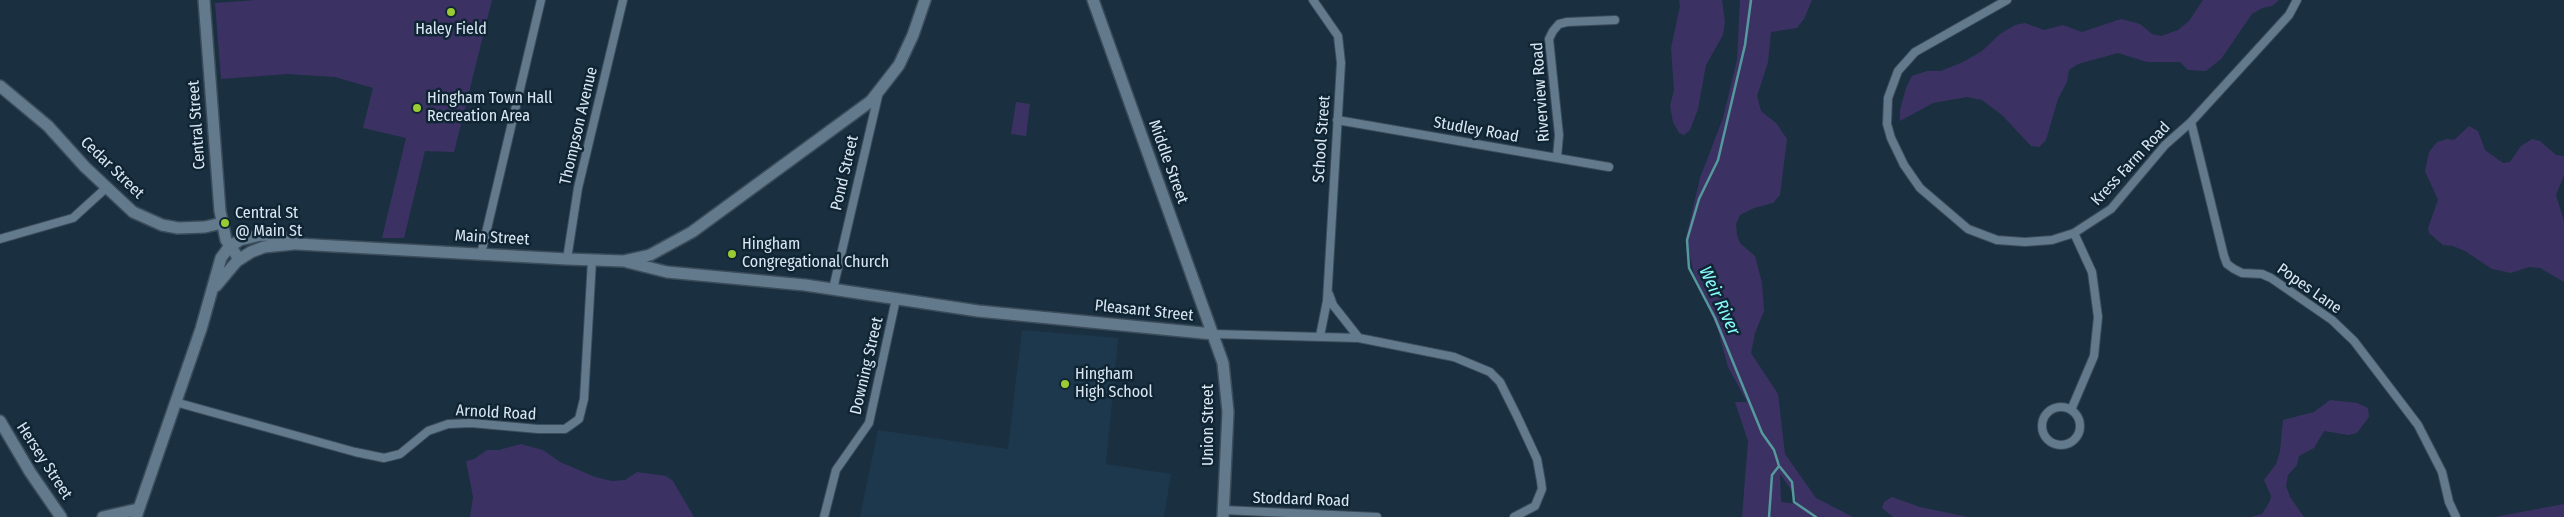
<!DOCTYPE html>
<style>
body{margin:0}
canvas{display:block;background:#1a2f3f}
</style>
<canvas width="2564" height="517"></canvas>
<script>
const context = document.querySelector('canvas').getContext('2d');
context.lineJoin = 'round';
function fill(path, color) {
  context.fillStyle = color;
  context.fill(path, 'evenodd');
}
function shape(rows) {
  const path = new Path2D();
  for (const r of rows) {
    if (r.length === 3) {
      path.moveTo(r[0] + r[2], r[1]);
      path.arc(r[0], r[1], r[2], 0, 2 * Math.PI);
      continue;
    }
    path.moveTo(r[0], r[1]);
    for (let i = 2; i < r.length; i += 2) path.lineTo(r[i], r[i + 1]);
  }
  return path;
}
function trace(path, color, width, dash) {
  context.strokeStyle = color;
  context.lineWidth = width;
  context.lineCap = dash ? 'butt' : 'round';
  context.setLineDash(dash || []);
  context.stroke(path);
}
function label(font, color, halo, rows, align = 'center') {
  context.font = font + ' "Fira Sans Condensed",sans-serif';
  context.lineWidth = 5;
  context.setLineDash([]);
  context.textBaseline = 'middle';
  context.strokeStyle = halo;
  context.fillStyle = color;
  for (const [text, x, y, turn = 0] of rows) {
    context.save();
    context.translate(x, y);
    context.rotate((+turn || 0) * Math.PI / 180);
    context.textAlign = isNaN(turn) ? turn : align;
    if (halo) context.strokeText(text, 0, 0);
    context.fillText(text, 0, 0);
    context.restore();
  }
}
fill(shape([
 [1022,330,1118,338,1106,464,1171,474,1164,517,860,517,878,430,1008,449]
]), '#1d384d');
fill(shape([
 [256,0,492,0,454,152,425,151,404,238,382,238,406,138,363,128,373,88,335,77,287,74,221,79,215,3],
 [1679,0,1722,0,1725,22,1723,35,1706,65,1698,109,1690,130,1684,135,1679,133,1673,122,1670,106,1674,90,1671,48,1680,6],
 [1740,0,1812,0,1804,19,1797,28,1771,32,1768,62,1757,96,1761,111,1777,124,1787,139,1780,195,1773,203,1754,208,1740,215,1736,224,1737,235,1740,243,1755,256,1762,283,1764,311,1755,333,1751,353,1778,394,1785,454,1816,498,1853,517,1742,517,1748,441,1735,402,1747,402,1728,367,1718,330,1694,274,1686,238,1700,178,1723,118,1737,60],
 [1780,474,1793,492,1797,504,1781,502],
 [2203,0,2279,0,2272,6,2262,8,2252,14,2221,59,2206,71,2188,70,2180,62,2147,62,2118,53,2078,64,2069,70,2067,82,2058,99,2046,140,2039,147,2031,146,2002,115,1982,100,1967,97,1933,103,1900,121,1900,110,1906,88,1912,76,1927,71,1941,71,1963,62,1982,51,2000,34,2015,25,2025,23,2044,30,2063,25,2082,32,2121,19,2140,24,2152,34,2161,36,2178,30,2189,21],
 [1016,102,1030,104,1026,136,1011,134],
 [2469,126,2478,131,2485,150,2503,163,2510,162,2521,146,2532,139,2540,141,2556,155,2564,156,2564,175,2556,195,2564,221,2564,282,2540,268,2529,267,2511,273,2492,269,2465,251,2453,246,2443,245,2429,233,2428,228,2438,200,2425,171,2429,152,2437,142,2447,139,2454,140],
 [2330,400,2357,403,2368,408,2369,417,2357,433,2348,435,2324,431,2314,448,2299,456,2297,465,2288,475,2286,486,2290,497,2304,517,2251,517,2262,514,2270,501,2271,496,2264,480,2276,464,2280,451,2283,420,2314,412],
 [521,444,543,450,560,462,595,477,612,481,625,480,637,472,666,476,673,481,694,517,470,517,473,497,466,461,474,459,487,450,499,450],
 [1892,497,1920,507,1968,517,1893,517,1882,508,1884,502],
 [2564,504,2564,517,2495,517]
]), '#3b3263');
trace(shape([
 [1751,0,1745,45,1718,160,1699,199,1687,240,1689,268,1715,318,1762,433,1774,450,1779,466,1772,475,1769,517],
 [1780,467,1792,482,1794,502,1816,517]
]), '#56999d', 2.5);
const street = shape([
 [1313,0,1338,36,1341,63,1327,301,1320,336],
 [2007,0,1915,52,1898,71,1888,98,1887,124,1891,138,1904,165,1920,188,1968,229,1997,240,2025,242,2052,240,2074,233,2111,209,2165,145,2191,122],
 [2297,0,2289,15,2191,122,2224,256,2227,264,2234,269,2242,273,2262,274,2271,278,2332,320,2354,341,2418,425,2442,472,2449,502,2456,517],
 [1337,120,1609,167],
 [1557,157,1559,135,1549,39,1553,31,1559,24,1567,22,1615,20],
 [0,239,73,218,106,188],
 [481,254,541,0],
 [567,259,578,188,623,0],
 [833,289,878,96],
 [1329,294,1333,305,1359,338],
 [1213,334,1359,338,1454,357,1490,372,1500,382,1517,416,1537,459,1541,481,1542,489,1535,506,1514,517],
 [175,402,355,452,384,458,400,454,428,431,448,424,471,423,538,429,565,429,579,419,584,399,592,260],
 [2061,426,19],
 [2071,410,2094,356,2098,317,2092,272,2074,233],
 [1223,510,1377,517],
 [824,517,836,470,869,423,896,299]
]);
const secondary = shape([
 [204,0,220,211,226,240,239,259],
 [1093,0,1223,363,1228,412,1223,517],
 [0,86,48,126,85,167,133,212,162,225,178,228,205,227,222,223],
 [627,262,667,272,805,285,978,311,1213,334],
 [216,286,237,261,251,252,264,247,294,244],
 [0,421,30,472,61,517],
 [103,517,138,509],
 [136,517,201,329,221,258,229,247,240,240,261,235,278,236,297,244,567,259,623,261,650,255,692,232,871,101,899,65,913,35,925,0]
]);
trace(street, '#3b4c5a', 10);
trace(secondary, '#3b4c5a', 14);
trace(street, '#637a8d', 8);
trace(secondary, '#637a8d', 11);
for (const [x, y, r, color] of [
 [451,12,5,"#9bcb32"],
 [417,108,5,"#9bcb32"],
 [225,223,5,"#9bcb32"],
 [732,254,5,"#9bcb32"],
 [1065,384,5,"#9bcb32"]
]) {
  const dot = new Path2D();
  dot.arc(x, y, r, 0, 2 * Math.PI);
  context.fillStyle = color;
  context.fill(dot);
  trace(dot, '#102534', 2);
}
label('16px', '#dae7f2', '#102534', [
 ["Haley Field",451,30,"center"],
 ["Hingham Town Hall",427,99],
 ["Recreation Area",427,117],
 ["Central St",235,214],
 ["@ Main St",235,232],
 ["Hingham",742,245],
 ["Congregational Church",742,263],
 ["Hingham",1075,375],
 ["High School",1075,393]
], 'left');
label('16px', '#dae7f2', '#102534', [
 ["Riverview Road",1541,92,-94],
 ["Central Street",197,125,-94],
 ["Thompson Avenue",579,126,-77],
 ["Studley Road",1476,130,10],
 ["School Street",1322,139,-86],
 ["Middle Street",1168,162,70],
 ["Kress Farm Road",2131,164,-47],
 ["Cedar Street",112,168,44],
 ["Pond Street",845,173,-77],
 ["Main Street",492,238,3],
 ["Popes Lane",2309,289,35],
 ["Pleasant Street",1144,311,6],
 ["Downing Street",867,366,-77],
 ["Arnold Road",496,413,3],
 ["Union Street",1209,425,-90],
 ["Hersey Street",44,461,57],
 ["Stoddard Road",1301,500,2]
]);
label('italic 18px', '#87fafb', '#102534', [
 ["Weir River",1719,301,65]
]);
</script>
